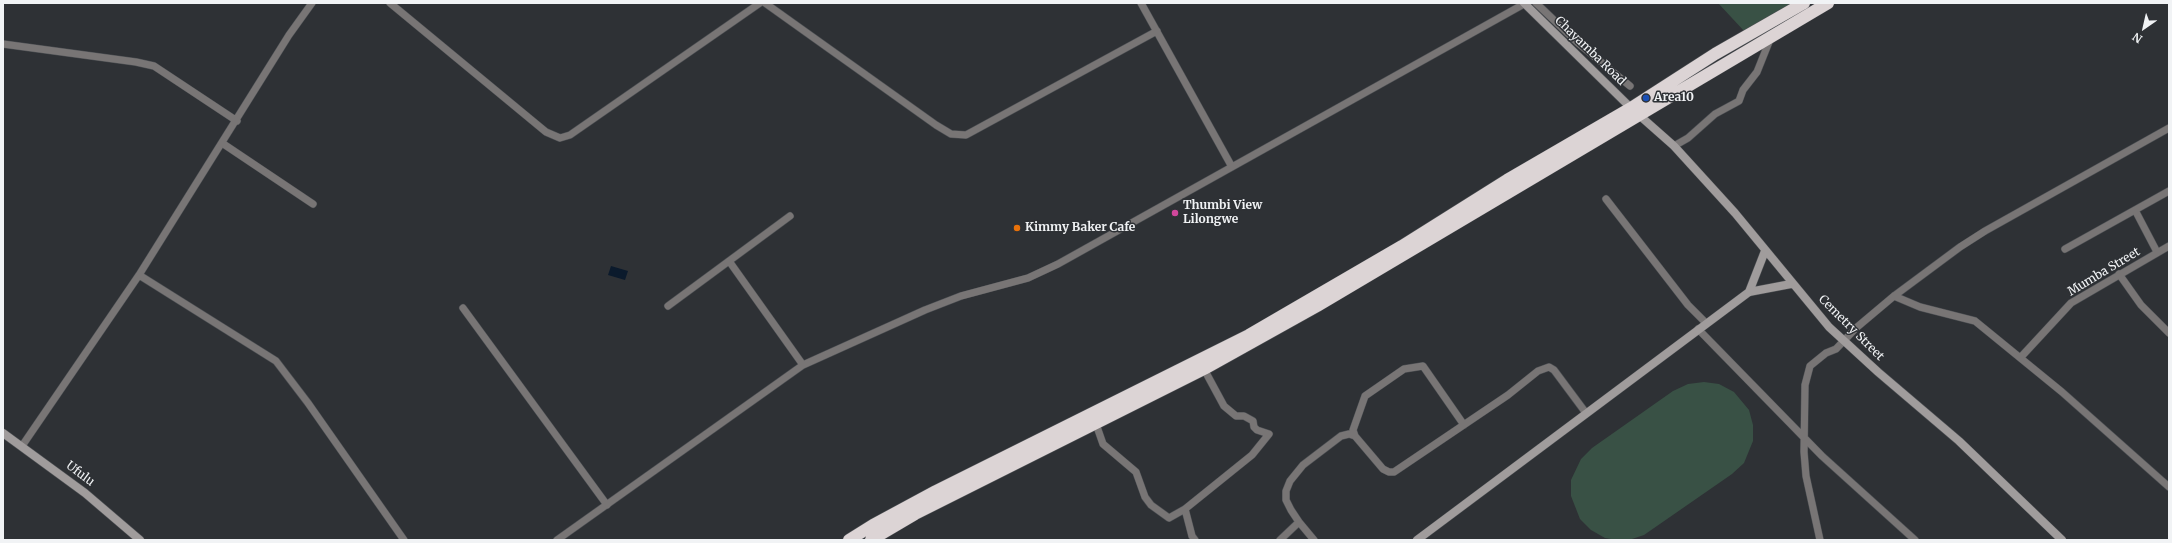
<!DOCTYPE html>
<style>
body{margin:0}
#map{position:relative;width:2172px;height:543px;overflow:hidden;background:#2e3135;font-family:Merriweather,serif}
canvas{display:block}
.frame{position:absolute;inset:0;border:4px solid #f1f3f5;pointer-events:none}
.north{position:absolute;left:2124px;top:8px;width:40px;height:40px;-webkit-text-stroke:3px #2e3135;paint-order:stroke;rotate:214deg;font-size:11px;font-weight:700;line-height:16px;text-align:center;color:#f1f3f5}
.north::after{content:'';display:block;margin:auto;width:14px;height:18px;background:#f1f3f5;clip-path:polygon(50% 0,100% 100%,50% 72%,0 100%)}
</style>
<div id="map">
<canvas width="2172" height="543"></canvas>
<div class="frame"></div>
<div class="north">N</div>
</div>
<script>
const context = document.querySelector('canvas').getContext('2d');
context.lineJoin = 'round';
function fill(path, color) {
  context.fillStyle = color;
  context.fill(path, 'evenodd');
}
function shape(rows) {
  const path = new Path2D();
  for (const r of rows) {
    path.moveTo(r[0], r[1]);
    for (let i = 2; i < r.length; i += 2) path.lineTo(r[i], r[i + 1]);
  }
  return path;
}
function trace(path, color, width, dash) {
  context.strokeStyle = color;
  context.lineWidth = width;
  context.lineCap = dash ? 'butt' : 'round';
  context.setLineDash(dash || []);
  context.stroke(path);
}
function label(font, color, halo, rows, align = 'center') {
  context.font = font + ' Merriweather,serif';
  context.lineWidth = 3;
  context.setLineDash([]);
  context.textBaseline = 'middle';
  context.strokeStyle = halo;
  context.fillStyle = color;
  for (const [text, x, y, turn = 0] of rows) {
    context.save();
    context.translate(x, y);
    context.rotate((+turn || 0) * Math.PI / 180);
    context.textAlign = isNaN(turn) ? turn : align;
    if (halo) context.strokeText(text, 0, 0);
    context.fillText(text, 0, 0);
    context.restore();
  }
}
fill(shape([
 [1718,3,1798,3,1745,32],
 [1704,382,1719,384,1734,392,1749,410,1753,425,1753,441,1744,463,1732,474,1644,535,1629,540,1617,540,1605,538,1591,530,1580,519,1571,496,1571,480,1581,459,1592,448,1673,391,1688,384]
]), '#395145');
fill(shape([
 [611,266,628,271,625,280,608,275]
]), '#0b1a2c');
const street = shape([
 [390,3,546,132,560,138,570,135,760,3],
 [765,3,936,125,951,134,966,135,1157,31],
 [1141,3,1232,167],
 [1536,3,1578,43,1630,86],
 [3,44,136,62,154,66,237,121],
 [222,143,313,204],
 [1674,146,1688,138,1715,114,1739,101,1743,90,1757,72,1771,37],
 [1606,199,1688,305,1706,323],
 [2135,210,2157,252],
 [2065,249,2169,191],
 [729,261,803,365],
 [2119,274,2141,305,2169,333],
 [139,275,276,361,308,403,404,540],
 [1894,296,1920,307,1975,321,2062,392,2169,487],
 [668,306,790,216],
 [463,308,607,505],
 [1698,329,1822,456,1915,540],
 [2021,357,2071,303,2169,246],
 [1096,424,1103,444,1136,472,1145,497,1151,505,1169,518,1185,509],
 [1355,436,1353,430,1365,396,1404,369,1423,366,1464,425],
 [22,446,139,275,289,35,312,3],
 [557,540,803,365,925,310,961,296,1028,278,1058,264,1524,4],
 [1195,540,1192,536,1185,509,1252,455,1269,434,1257,430,1254,427,1253,421,1244,416,1236,416,1224,406,1204,369],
 [1280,540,1299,522],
 [1314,540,1299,522,1291,510,1286,500,1286,491,1290,481,1303,465,1341,436,1349,434,1355,436,1383,469,1389,472,1394,472,1508,395,1538,371,1549,367,1554,370,1586,413],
 [1820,540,1806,476,1804,452,1805,385,1810,366,1826,353,1836,349,1856,328,1894,296,1960,247,1985,231,2169,128]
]);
const secondary = shape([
 [1524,3,1631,108,1674,146,1735,213,1829,327,1878,372,1959,441,2062,540],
 [1749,292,1765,251],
 [3,433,85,493,140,540],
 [1417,540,1749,292,1791,284]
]);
const highway = shape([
 [849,540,873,525,936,491,1249,335,1402,246,1507,180,1631,108,1715,54,1804,3],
 [871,540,915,514,1204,369,1317,306,1828,3]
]);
trace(street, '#4d5054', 8);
trace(secondary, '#4d5054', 9);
trace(highway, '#4d5054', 13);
trace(street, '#787575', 7);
trace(secondary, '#a09c9c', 8);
trace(highway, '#dcd4d5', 12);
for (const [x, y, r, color] of [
 [1646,98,4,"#1a4fb4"],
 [1175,213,4,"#d1479c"],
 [1017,228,4,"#e8710a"]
]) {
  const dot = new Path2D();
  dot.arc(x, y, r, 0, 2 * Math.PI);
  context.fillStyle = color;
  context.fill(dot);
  trace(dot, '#2e3135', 1.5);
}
label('12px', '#f1f3f5', '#2e3135', [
 ["Chayamba Road",1590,51,44],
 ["Mumba Street",2104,272,-31],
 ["Cemetry Street",1851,328,45],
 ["Ufulu",80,474,37]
]);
label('bold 12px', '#f1f3f5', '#2e3135', [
 ["Area10",1654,98],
 ["Thumbi View",1183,206],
 ["Lilongwe",1183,220],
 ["Kimmy Baker Cafe",1025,228]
], 'left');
</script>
